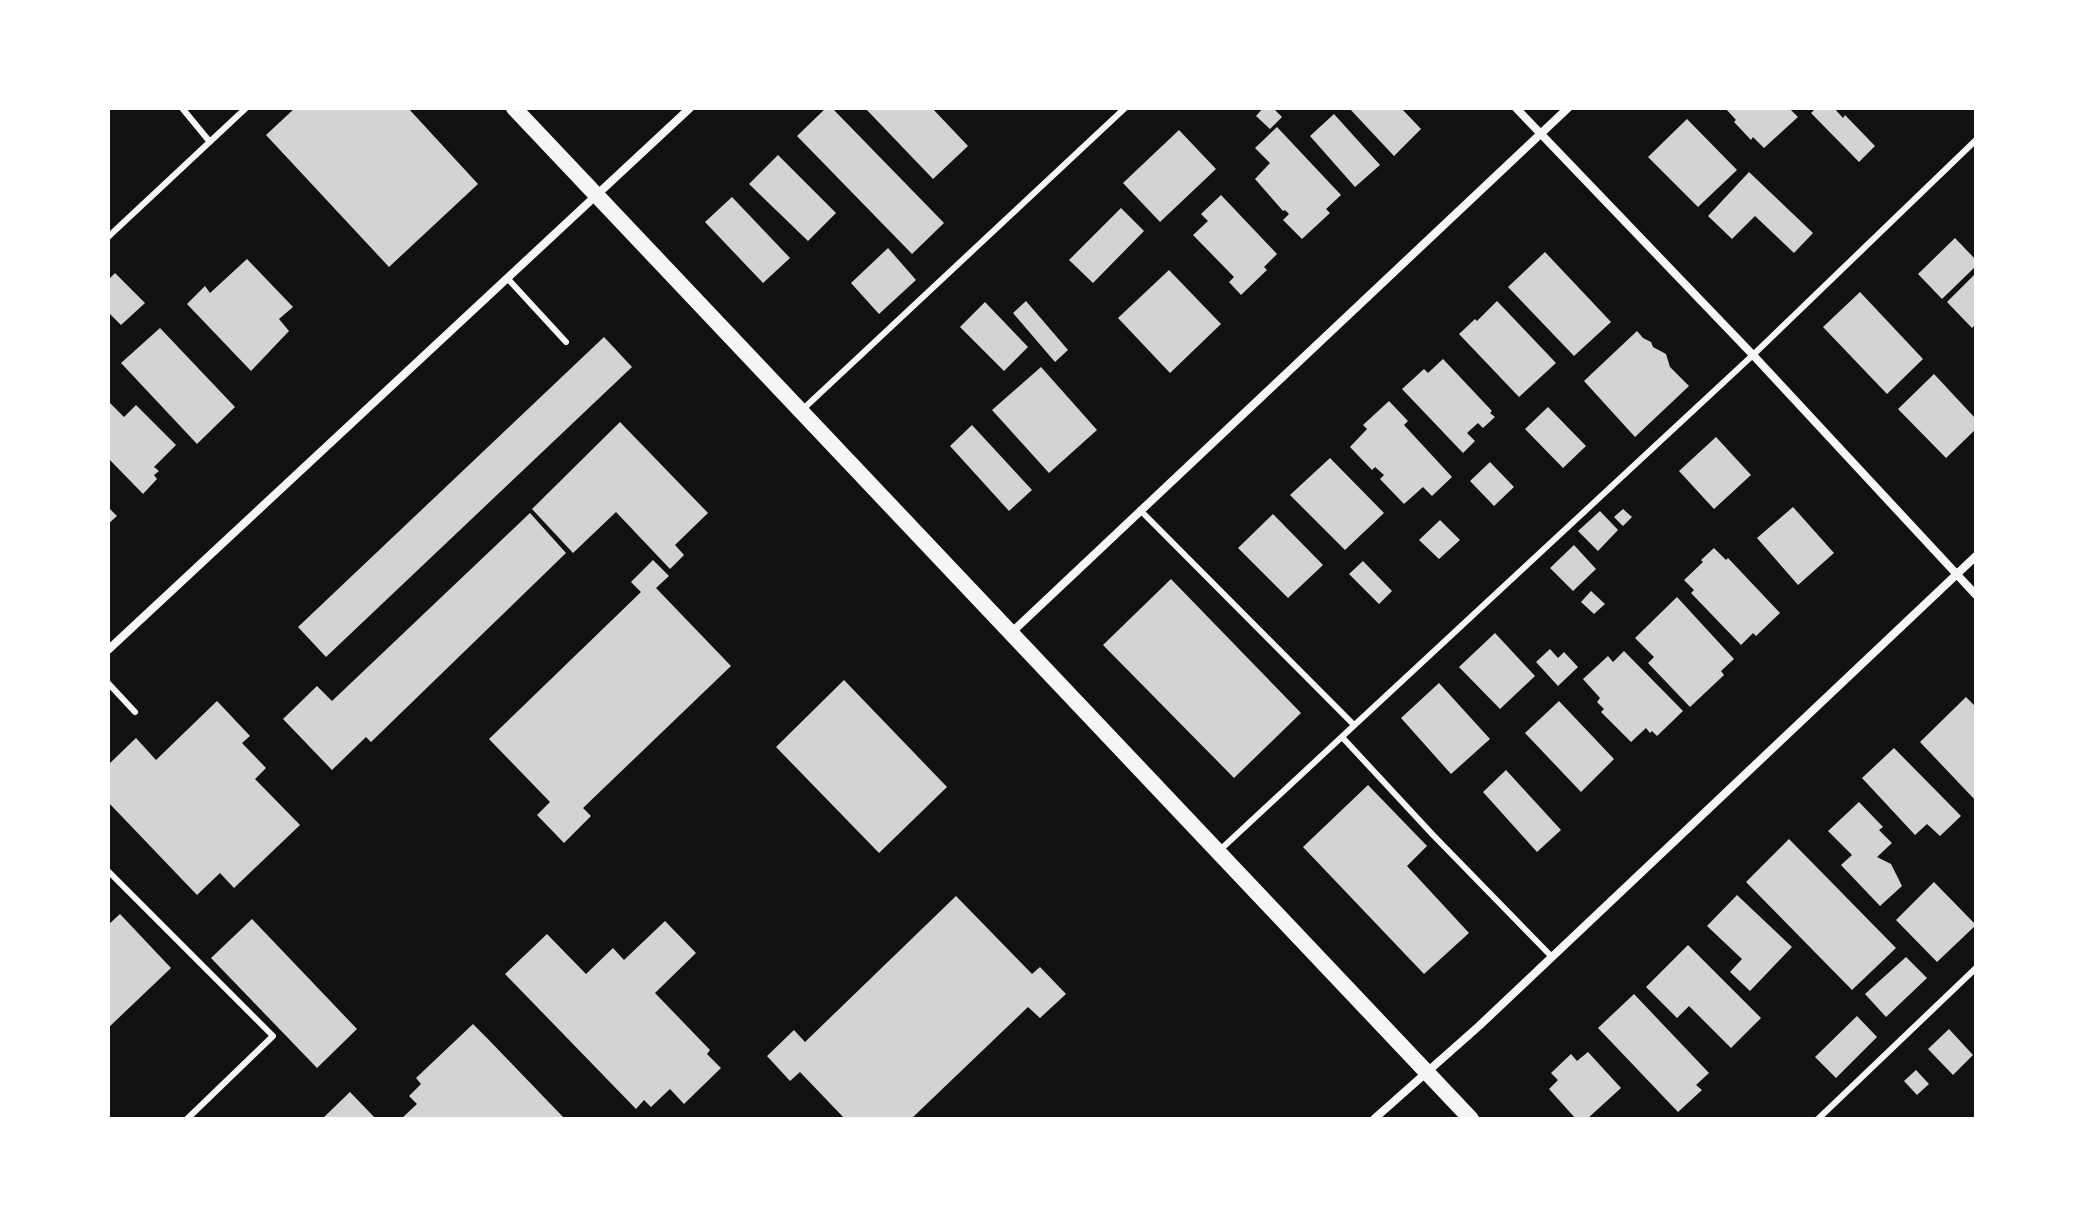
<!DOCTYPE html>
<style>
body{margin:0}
#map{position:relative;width:2084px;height:1227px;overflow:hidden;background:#111;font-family:"Public Sans",sans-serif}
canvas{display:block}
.frame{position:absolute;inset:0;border:110px solid #fff;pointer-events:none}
</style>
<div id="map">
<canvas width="2084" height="1227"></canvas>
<div class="frame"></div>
</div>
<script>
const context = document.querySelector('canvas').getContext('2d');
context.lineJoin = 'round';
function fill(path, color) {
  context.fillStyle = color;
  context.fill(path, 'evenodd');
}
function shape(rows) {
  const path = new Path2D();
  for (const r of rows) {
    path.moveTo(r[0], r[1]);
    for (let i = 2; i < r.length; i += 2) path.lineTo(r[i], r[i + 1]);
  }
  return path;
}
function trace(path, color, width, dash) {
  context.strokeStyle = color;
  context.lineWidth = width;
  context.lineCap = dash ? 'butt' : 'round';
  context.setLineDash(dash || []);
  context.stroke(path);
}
fill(shape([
 [295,108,408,108,478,184,389,267,266,135],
 [826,108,832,108,944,223,912,254,797,136],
 [865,108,932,108,968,146,933,179],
 [1263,108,1273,108,1282,117,1270,129,1256,116],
 [1349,108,1401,108,1421,129,1394,156],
 [1725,108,1789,108,1798,117,1764,148,1753,137,1751,140,1734,122,1736,120],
 [1816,108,1834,108,1843,118,1845,115,1875,146,1859,162,1811,113],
 [1334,114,1380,165,1355,187,1310,136],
 [1687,119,1737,170,1698,207,1648,157],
 [1277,127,1341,195,1326,209,1330,213,1302,239,1283,220,1289,214,1285,210,1283,211,1255,179,1270,163,1255,148],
 [1179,130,1216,169,1160,222,1123,183],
 [778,155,836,213,808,241,749,184],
 [1749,172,1813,233,1794,253,1755,216,1732,239,1708,216],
 [1221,195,1277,254,1264,267,1267,270,1241,295,1229,282,1234,277,1193,235,1208,221,1201,214],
 [732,197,790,258,763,283,705,222],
 [1121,208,1144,231,1093,283,1069,260],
 [1955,238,1976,260,1976,266,1942,299,1918,274],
 [888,248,916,280,879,314,851,283],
 [1545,252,1611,322,1574,356,1508,287],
 [247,259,293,307,279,319,289,331,251,371,187,304,205,286,210,293],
 [1169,270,1221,324,1170,373,1118,318],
 [115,273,145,303,121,325,108,312,108,280],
 [1976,273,1976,324,1972,328,1947,302],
 [1860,292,1923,359,1887,394,1823,327],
 [1026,301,1068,350,1055,362,1013,313],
 [1497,301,1556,363,1519,397,1459,334,1475,319,1477,321],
 [985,302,1028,347,1004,371,960,327],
 [160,328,235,407,197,444,121,363],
 [1637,331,1643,338,1651,342,1653,347,1666,354,1670,367,1689,386,1635,437,1584,381],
 [604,337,632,367,326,657,298,627],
 [1443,359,1492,411,1490,413,1495,417,1483,428,1478,423,1467,433,1475,441,1463,453,1402,389,1424,369,1428,373],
 [1041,367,1097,430,1049,473,992,410],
 [1934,374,1976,419,1976,429,1946,458,1898,409],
 [108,401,124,417,136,405,176,445,154,467,159,471,154,475,157,479,143,494,108,458],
 [1389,401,1408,421,1404,425,1452,477,1432,496,1423,487,1404,504,1380,479,1384,475,1375,467,1372,470,1350,447,1367,429,1363,425],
 [1548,407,1586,446,1563,468,1525,429],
 [620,422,708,513,675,545,684,555,670,569,616,512,573,553,532,509],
 [972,425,1032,490,1009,511,950,446],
 [1716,437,1751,475,1714,509,1679,471],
 [1330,458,1384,513,1345,550,1290,495],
 [1490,462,1514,487,1494,506,1470,481],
 [108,507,117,516,108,524],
 [1793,507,1834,553,1798,585,1757,538],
 [1623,509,1632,517,1623,526,1614,517],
 [1600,511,1618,530,1598,551,1578,531],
 [530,513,566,553,371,742,366,737,332,770,283,719,317,686,332,701],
 [1273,514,1323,565,1288,598,1238,548],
 [1440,520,1460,540,1439,559,1419,540],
 [1574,545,1596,569,1573,591,1550,568],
 [1714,548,1726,560,1728,558,1780,613,1756,636,1753,633,1741,645,1691,593,1694,590,1684,580,1703,562,1701,560],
 [653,560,669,576,656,588,731,666,583,808,591,816,564,843,537,815,550,802,489,739,641,592,631,582],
 [1363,561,1392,591,1379,604,1349,574],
 [1171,579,1301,713,1234,778,1103,645],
 [1591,591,1605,604,1594,614,1581,602],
 [1677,597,1734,659,1721,671,1724,675,1690,707,1648,663,1654,657,1635,638],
 [1495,633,1535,676,1500,709,1459,667],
 [1550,649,1558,658,1564,652,1578,667,1558,686,1536,662],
 [1624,651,1683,711,1657,736,1652,731,1650,733,1646,728,1631,742,1601,712,1604,709,1597,702,1600,698,1583,679,1608,656,1613,662],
 [844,680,947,787,879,853,776,747],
 [1439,683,1490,739,1451,774,1401,718],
 [1966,697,1976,707,1976,801,1920,742],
 [217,701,250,736,242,743,266,768,255,779,300,825,234,888,220,873,197,895,108,802,108,765,136,738,156,760],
 [1559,701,1614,759,1581,792,1525,733],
 [1894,748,1961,816,1940,836,1927,824,1915,835,1862,778],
 [1506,770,1561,830,1537,852,1483,792],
 [1368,785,1427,846,1407,866,1469,933,1424,974,1303,847],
 [1859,802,1883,827,1879,830,1892,843,1877,857,1891,864,1902,886,1880,906,1841,865,1852,855,1828,831],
 [1789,839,1896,948,1852,990,1746,882],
 [1934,882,1976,925,1937,962,1896,920],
 [1737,895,1792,947,1750,991,1730,972,1742,959,1707,926],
 [956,896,1032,974,1040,967,1066,994,1040,1018,1028,1007,911,1119,845,1119,800,1072,790,1081,767,1056,794,1030,805,1042],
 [120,914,171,968,108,1028,108,925],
 [252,919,357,1029,317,1068,211,958],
 [665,921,696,953,655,993,710,1050,707,1054,721,1068,684,1104,670,1089,651,1107,644,1100,636,1109,505,974,547,934,586,974,613,948,624,960],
 [1688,945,1761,1018,1731,1048,1689,1006,1677,1018,1646,987],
 [1906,957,1927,978,1886,1017,1865,994],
 [1634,994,1709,1073,1696,1085,1702,1090,1678,1112,1598,1028],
 [1857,1016,1877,1037,1836,1078,1815,1057],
 [473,1024,486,1037,565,1119,401,1119,417,1104,409,1096,421,1084,416,1078],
 [1949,1029,1973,1055,1953,1075,1928,1049],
 [1588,1052,1621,1088,1587,1119,1576,1119,1549,1089,1558,1080,1551,1073,1571,1054,1577,1061],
 [1916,1070,1929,1084,1917,1095,1904,1081],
 [350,1092,376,1119,322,1119]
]), '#d3d3d3');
trace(shape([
 [182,108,210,142],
 [108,237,246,108],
 [508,279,566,342],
 [801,411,1125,108],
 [1140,510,1354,725],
 [108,683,135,712],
 [1342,737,1433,835,1552,957],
 [1220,850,1753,355,1976,140],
 [108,871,273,1036,187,1119],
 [1818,1119,1976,968]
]), '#f5f5f5', 6);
trace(shape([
 [1516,108,1753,355,1976,595],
 [1011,633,1568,108],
 [108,650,690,108],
 [1374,1119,1479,1026,1976,556]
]), '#f5f5f5', 8);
trace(shape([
 [514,108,1471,1119]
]), '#f5f5f5', 16);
</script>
